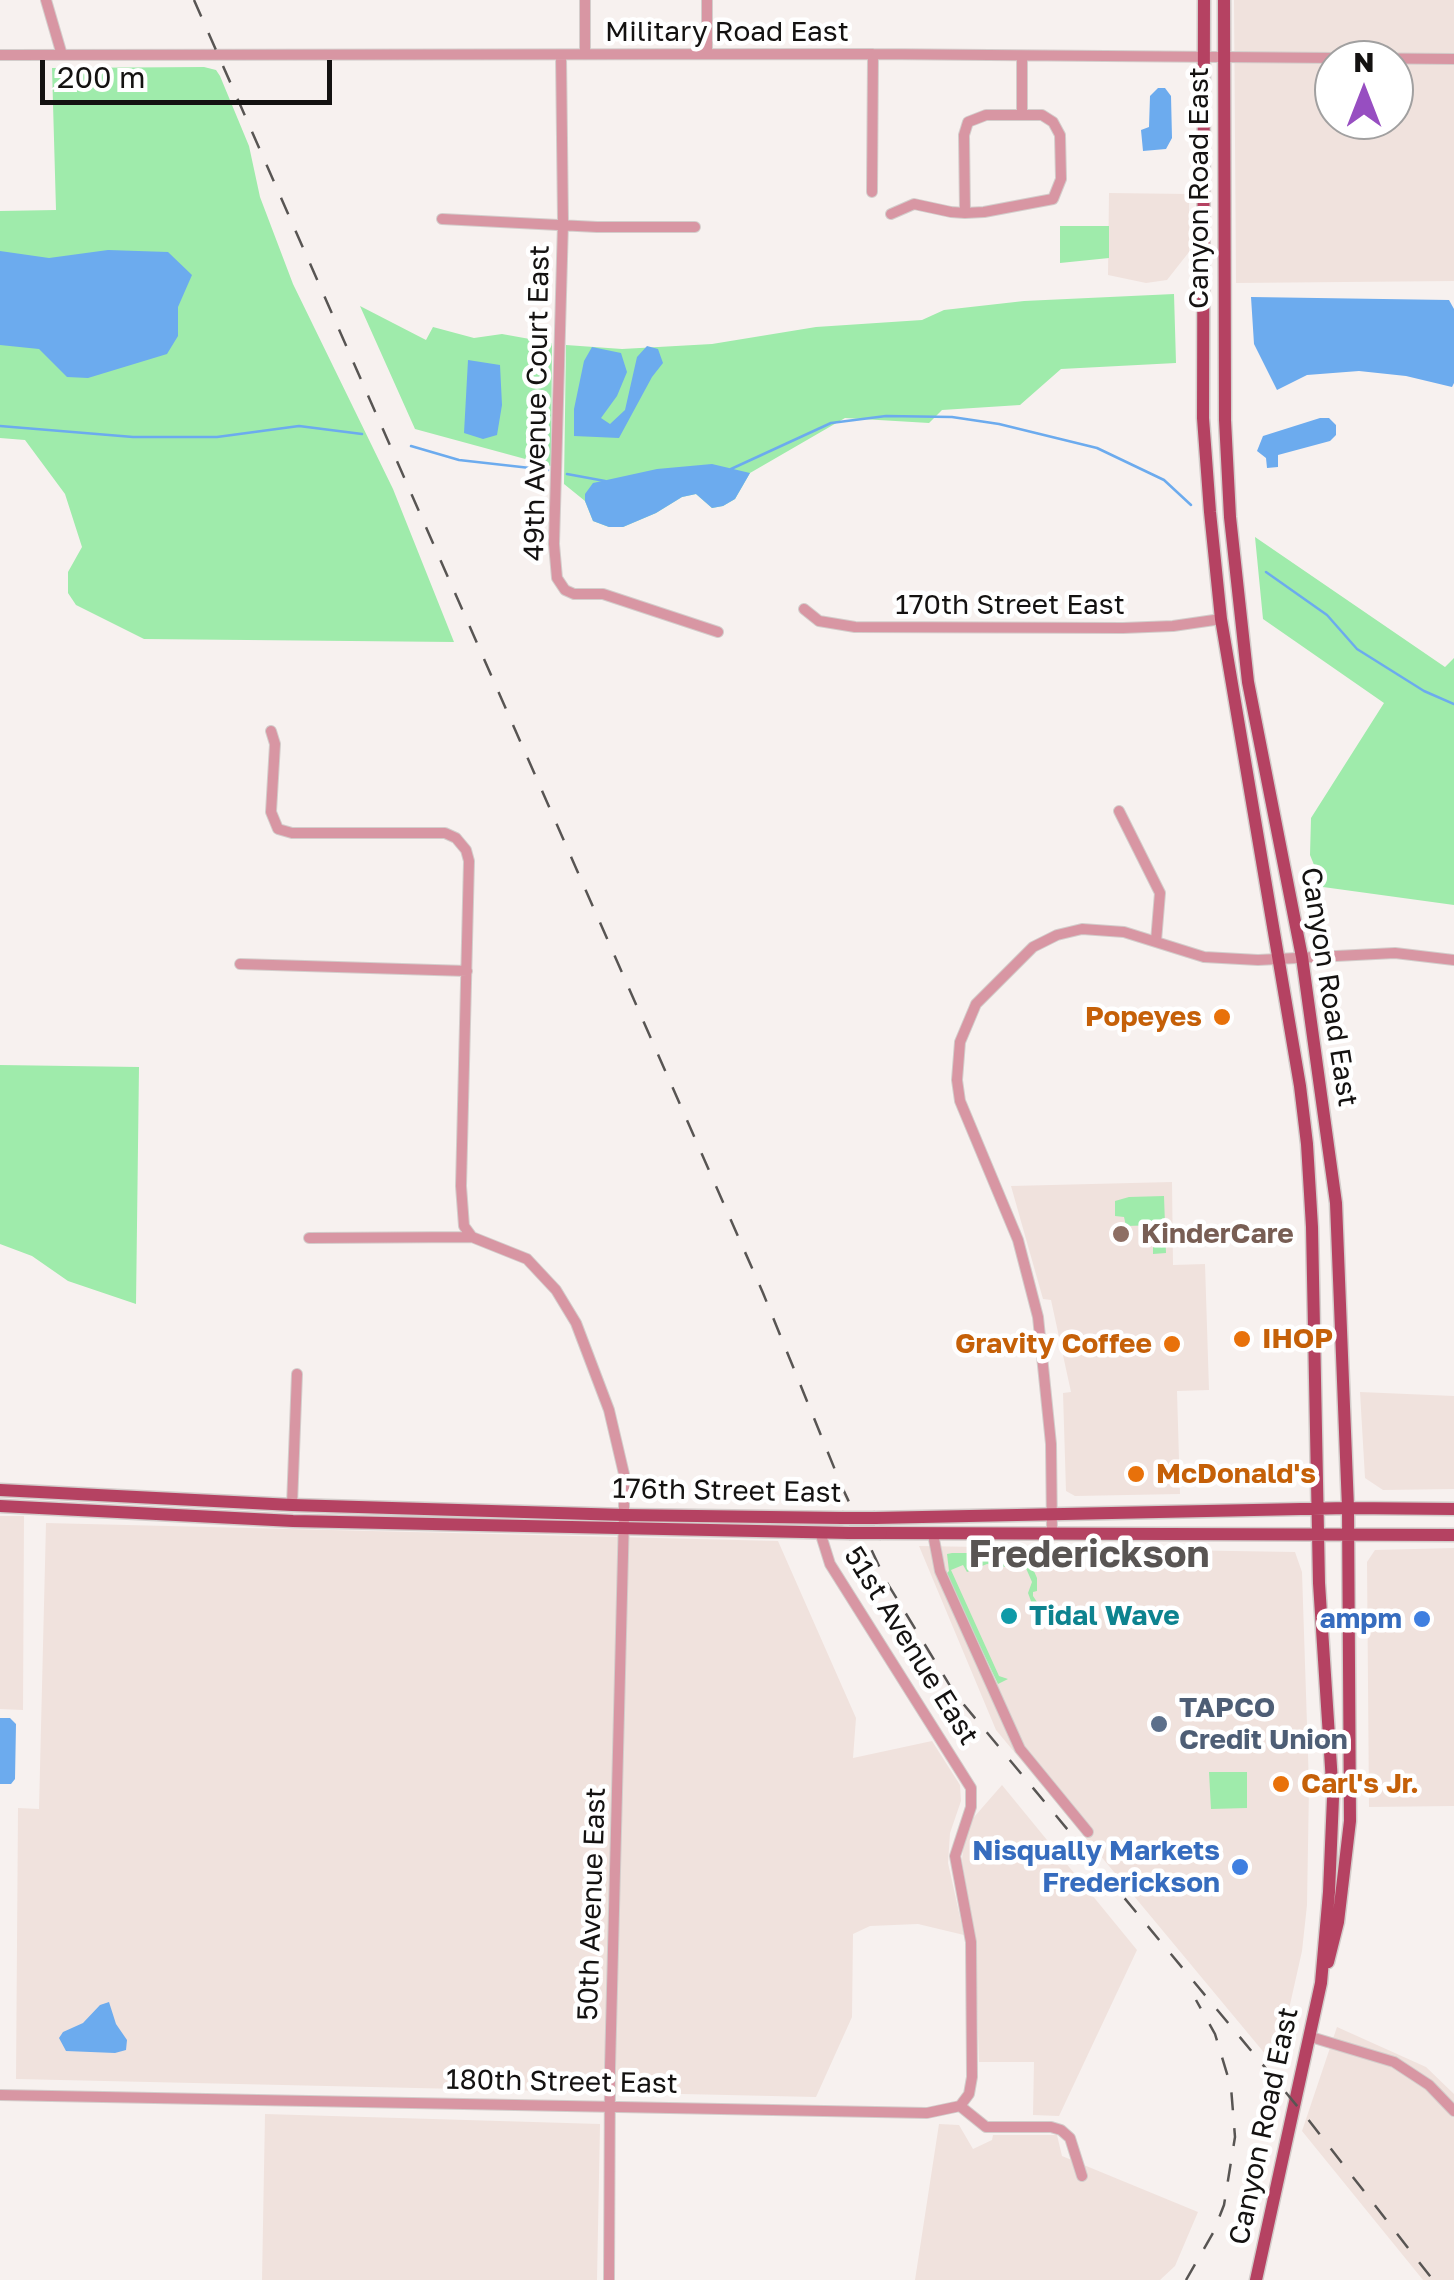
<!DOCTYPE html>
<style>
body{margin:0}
#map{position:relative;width:1454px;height:2280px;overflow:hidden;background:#f7f1ef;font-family:"Golos Text",sans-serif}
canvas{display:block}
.north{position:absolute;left:1314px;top:40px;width:100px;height:100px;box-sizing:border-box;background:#fff;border:2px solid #a1a0a0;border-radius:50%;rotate:0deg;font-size:28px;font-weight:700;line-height:40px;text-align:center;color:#141211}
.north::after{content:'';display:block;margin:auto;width:35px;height:45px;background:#974ec1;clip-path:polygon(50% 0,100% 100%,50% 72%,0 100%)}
.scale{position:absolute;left:40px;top:60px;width:292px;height:45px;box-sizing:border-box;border:5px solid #141211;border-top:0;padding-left:12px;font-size:30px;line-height:35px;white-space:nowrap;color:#141211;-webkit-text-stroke:8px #fff;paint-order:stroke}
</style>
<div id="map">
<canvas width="1454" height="2280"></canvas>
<div class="north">N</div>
<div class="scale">200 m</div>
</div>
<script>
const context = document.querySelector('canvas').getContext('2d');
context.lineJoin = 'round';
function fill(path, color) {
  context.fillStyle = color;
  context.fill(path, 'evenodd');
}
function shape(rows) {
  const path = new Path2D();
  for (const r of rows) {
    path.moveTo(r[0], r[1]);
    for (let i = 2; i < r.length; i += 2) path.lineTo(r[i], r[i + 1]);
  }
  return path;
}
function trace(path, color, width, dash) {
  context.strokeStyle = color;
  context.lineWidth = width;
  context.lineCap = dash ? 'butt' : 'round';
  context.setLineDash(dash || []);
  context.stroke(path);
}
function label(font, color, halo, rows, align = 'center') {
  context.font = font + ' "Golos Text",sans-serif';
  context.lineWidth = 9;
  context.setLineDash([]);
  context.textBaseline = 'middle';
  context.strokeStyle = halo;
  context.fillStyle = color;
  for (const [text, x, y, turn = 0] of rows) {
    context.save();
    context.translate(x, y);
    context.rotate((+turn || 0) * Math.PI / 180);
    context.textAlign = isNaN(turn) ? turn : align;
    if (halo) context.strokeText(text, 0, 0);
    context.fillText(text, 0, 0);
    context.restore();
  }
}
fill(shape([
 [1234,0,1454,0,1454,281,1236,283],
 [1334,60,1394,60,1394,120,1334,120],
 [1109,193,1189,194,1189,252,1167,280,1146,283,1108,275],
 [1172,1182,1173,1265,1205,1264,1209,1390,1177,1391,1180,1494,1075,1496,1066,1491,1063,1393,1071,1392,1051,1300,1043,1299,1011,1186],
 [1360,1392,1454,1396,1454,1489,1383,1490,1365,1478],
 [0,1516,24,1516,23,1710,0,1709],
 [46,1523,778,1541,856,1718,853,1758,932,1741,960,1785,961,1801,950,1833,948,1863,964,1935,918,1924,870,1926,853,1934,852,2017,816,2097,16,2079,18,1808,39,1809],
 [919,1546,1295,1552,1302,1572,1309,1786,1307,1905,1302,1951,1276,2067,996,1730],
 [1454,1548,1454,1806,1369,1807,1367,1562,1375,1550],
 [1002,1785,1137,1950,1059,2116,1033,2115,1034,2062,979,2062,975,1944,962,1860,964,1839,968,1824],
 [1337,2027,1426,2067,1454,2094,1454,2280,1423,2280,1302,2131],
 [265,2114,600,2124,597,2280,262,2280],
 [939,2124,959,2125,973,2149,992,2140,993,2135,1057,2135,1062,2156,1198,2212,1175,2266,1160,2280,915,2280]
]), '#f0e2dd');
fill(shape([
 [204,67,216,70,220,76,249,146,260,197,293,284,393,489,454,642,144,639,76,605,68,593,68,572,82,547,65,494,25,440,0,438,0,211,56,210,52,68],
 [1060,226,1109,226,1109,258,1060,263],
 [1174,294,1176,363,1061,369,1020,405,942,410,929,423,845,418,750,473,735,499,723,506,712,508,696,494,682,497,656,513,623,527,609,527,593,521,585,501,564,484,566,345,622,349,712,344,816,327,922,320,944,310,1024,301],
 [360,306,426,340,433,327,474,338,502,334,552,343,551,466,415,429],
 [1255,537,1445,667,1454,658,1454,905,1323,887,1310,855,1311,818,1384,703,1263,619],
 [0,1065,139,1067,136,1304,68,1281,32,1256,0,1244],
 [1164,1196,1166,1253,1153,1254,1153,1242,1160,1241,1159,1225,1126,1226,1124,1217,1115,1216,1115,1201,1129,1197],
 [952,1553,1017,1553,1033,1569,1037,1578,1037,1591,1033,1592,1033,1596,1037,1602,1042,1631,1028,1593,1032,1582,1025,1566,1018,1569,987,1564,967,1572,963,1565,951,1570,999,1676,1008,1679,998,1684,946,1574,949,1571,947,1554],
 [1209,1772,1247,1772,1247,1808,1211,1809]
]), '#9febab');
fill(shape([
 [1158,88,1165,88,1171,96,1172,138,1166,149,1143,151,1141,130,1149,127,1150,96],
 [108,250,168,252,192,275,178,307,178,336,167,354,88,378,67,377,39,349,0,345,0,251,49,258],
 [1251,297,1449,300,1454,309,1454,383,1452,387,1406,376,1359,371,1307,375,1277,390,1254,344],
 [647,346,658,349,663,363,652,377,619,438,574,436,574,409,584,361,592,347,621,353,627,372,617,396,601,418,610,424,625,410,637,357],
 [468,360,500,365,502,405,497,435,483,439,464,433],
 [1320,418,1329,418,1336,425,1336,435,1330,441,1278,455,1278,467,1267,468,1266,458,1257,451,1263,436],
 [712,464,750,473,735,499,723,506,712,508,696,494,682,497,656,513,623,527,609,527,593,521,585,501,585,494,593,483,657,469],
 [0,1718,10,1718,16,1724,15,1779,11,1784,0,1784],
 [109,2002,116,2024,127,2040,126,2050,115,2053,66,2051,59,2038,63,2032,83,2023,100,2005]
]), '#6cabee');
trace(shape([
 [0,426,133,437,217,437,299,426,362,434],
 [411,446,459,460,548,470],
 [731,469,831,423,886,416,952,417,999,424,1097,448,1164,480,1191,505],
 [567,474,605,481],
 [1266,572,1327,615,1357,649,1424,691,1454,704]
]), '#6cabee', 2.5);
const minor = shape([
 [46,0,62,55],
 [585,54,585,0],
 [707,54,707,0],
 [0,55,873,54,1454,59],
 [561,55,563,223,554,544,557,578,565,590,574,594,603,594,718,632],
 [1022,115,1022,56],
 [872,192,873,54],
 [891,214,914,204,951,212,965,213,984,212,1053,199,1061,179,1060,135,1053,122,1042,115,986,115,968,122,964,135,965,213],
 [442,219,597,227,695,227],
 [804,609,819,621,855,627,1123,628,1173,626,1221,619],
 [271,731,275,744,271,812,278,829,292,833,445,833,456,838,466,850,469,861,461,1186,464,1226,472,1237],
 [1119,811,1160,893,1156,941],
 [240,964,467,971],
 [309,1238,472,1237,527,1259,556,1290,576,1323,609,1410,624,1474,624,1515,610,2068,609,2280],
 [292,1505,297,1374],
 [820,1532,830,1564,971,1788,971,1807,955,1856,971,1942,972,2077,969,2094,960,2106],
 [1052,1533,1051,1444,1038,1317,1018,1240,960,1101,957,1080,960,1042,976,1004,1033,947,1057,935,1082,929,1124,932,1204,957,1258,960,1395,953,1454,960],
 [933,1534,940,1571,1020,1749,1088,1832],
 [1311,2037,1394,2062,1429,2085,1454,2111],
 [0,2095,927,2113,960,2106],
 [960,2106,986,2127,1051,2127,1061,2130,1070,2138,1082,2176]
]);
const major = shape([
 [1204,0,1203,418,1210,512,1221,619,1300,1086,1307,1144,1312,1227,1319,1583,1333,1798,1329,1892,1321,1983,1256,2280],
 [1224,0,1225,420,1230,517,1248,682,1302,957,1336,1203,1348,1508,1350,1821,1338,1922,1328,1962],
 [0,1490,292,1505,624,1515,842,1518],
 [0,1506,293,1521,849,1533],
 [875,1518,1348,1508,1454,1509],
 [881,1533,1454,1535]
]);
trace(minor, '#d3cdcb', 12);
trace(major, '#d3cdcb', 15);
trace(minor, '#d896a3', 10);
trace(major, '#b54262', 12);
trace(shape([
 [194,0,763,1293,842,1487,886,1581,955,1694,1307,2118,1433,2280],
 [1186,2280,1213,2233,1224,2205,1235,2137,1231,2087,1215,2034,1196,2000]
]), '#585553', 2.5, [18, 18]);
const majorBridge = shape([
 [842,1518,875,1518],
 [849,1533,881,1533]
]);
trace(majorBridge, '#d3cdcb', 15, []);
trace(majorBridge, '#b54262', 12);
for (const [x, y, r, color] of [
 [1222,1017,10,"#e8710a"],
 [1121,1234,10,"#8d6e63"],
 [1242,1339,10,"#e8710a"],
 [1172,1344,10,"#e8710a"],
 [1136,1474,10,"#e8710a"],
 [1009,1616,10,"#0f9aa8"],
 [1422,1619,10,"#3f7fe0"],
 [1159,1724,10,"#5c6f8a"],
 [1281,1784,10,"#e8710a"],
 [1240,1867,10,"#3f7fe0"]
]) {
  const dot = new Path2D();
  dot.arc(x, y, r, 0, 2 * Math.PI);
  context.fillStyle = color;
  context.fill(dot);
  trace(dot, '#fff', 4);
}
label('28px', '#141211', '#fff', [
 ["Military Road East",727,32],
 ["Canyon Road East",1199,188,-90],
 ["49th Avenue Court East",537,403,-89],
 ["170th Street East",1010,605],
 ["Canyon Road East",1329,987,81],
 ["176th Street East",727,1491,1],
 ["51st Avenue East",911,1646,58],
 ["50th Avenue East",592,1904,-88],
 ["180th Street East",562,2082,1],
 ["Canyon Road East",1264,2126,-78]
]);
label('bold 28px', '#c56008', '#fff', [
 ["Popeyes",1202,1017,"right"],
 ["IHOP",1262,1339],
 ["Gravity Coffee",1152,1344,"right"],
 ["McDonald's",1156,1474],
 ["Carl's Jr.",1301,1784]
], 'left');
label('bold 28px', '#785e54', '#fff', [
 ["KinderCare",1141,1234]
], 'left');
label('bold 28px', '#0d838f', '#fff', [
 ["Tidal Wave",1029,1616]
], 'left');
label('bold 28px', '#366cbe', '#fff', [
 ["ampm",1402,1619],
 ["Nisqually Markets",1220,1851],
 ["Frederickson",1220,1883]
], 'right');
label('bold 28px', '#4e5e75', '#fff', [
 ["TAPCO",1179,1708],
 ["Credit Union",1179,1740]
], 'left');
label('bold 38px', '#595553', '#fff', [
 ["Frederickson",1089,1555]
]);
</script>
